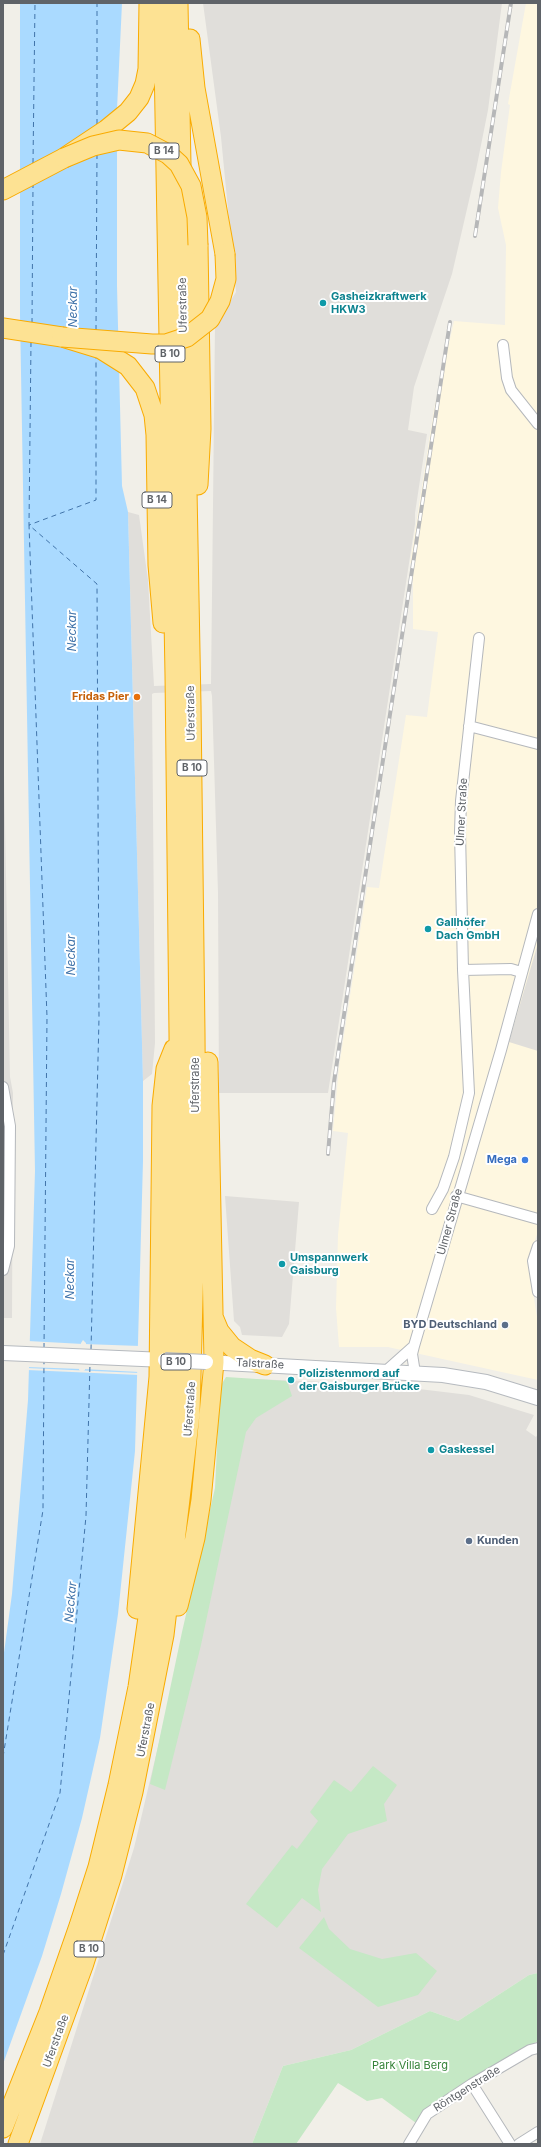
<!DOCTYPE html>
<meta charset="utf-8">
<style>
body{margin:0}
#map{position:relative;width:541px;height:2147px;overflow:hidden;background:#f1efe8;font-family:Inter,sans-serif}
canvas{display:block}
.frame{position:absolute;inset:0;border:4px solid #5f6368;pointer-events:none}
</style>
<div id="map">
<canvas width="541" height="2147"></canvas>
<div class="frame"></div>
</div>
<script>
const context = document.querySelector('canvas').getContext('2d');
context.lineJoin = 'round';
function fill(path, color) {
  context.fillStyle = color;
  context.fill(path, 'evenodd');
}
function shape(rows) {
  const path = new Path2D();
  for (const r of rows) {
    path.moveTo(r[0], r[1]);
    for (let i = 2; i < r.length; i += 2) path.lineTo(r[i], r[i + 1]);
  }
  return path;
}
function trace(path, color, width, dash) {
  context.strokeStyle = color;
  context.lineWidth = width;
  context.lineCap = dash ? 'butt' : 'round';
  context.setLineDash(dash || []);
  context.stroke(path);
}
function label(font, color, halo, rows, align = 'center') {
  context.font = font + ' Inter,sans-serif';
  context.lineWidth = 4;
  context.setLineDash([]);
  context.textBaseline = 'middle';
  context.strokeStyle = halo;
  context.fillStyle = color;
  for (const [text, x, y, turn = 0] of rows) {
    context.save();
    context.translate(x, y);
    context.rotate((+turn || 0) * Math.PI / 180);
    context.textAlign = isNaN(turn) ? turn : align;
    if (halo) context.strokeText(text, 0, 0);
    context.fillText(text, 0, 0);
    context.restore();
  }
}
fill(shape([
 [526,3,538,3,538,1231,528,1262,538,1323,538,1380,388,1347,339,1347,336,1308,338,1235,348,1133,333,1131,339,1067,367,887,379,888,406,715,427,717,438,632,413,629,413,564,410,563,434,409,454,321,505,325,506,245,498,208,501,172,510,105,508,104]
]), '#fef7e0');
fill(shape([
 [203,3,502,3,488,110,476,170,452,274,414,387,408,430,427,434,415,513,415,524,328,1093,219,1093,218,893,212,696,211,691,154,693,152,694,155,1043,152,1074,143,1081,128,512,139,515,148,580,154,686,211,684,215,326,236,292,221,137],
 [3,724,10,1077,13,1093,12,1318,3,1318],
 [538,943,538,1051,509,1042],
 [225,1196,299,1202,289,1324,282,1337,242,1335,240,1327,234,1321],
 [227,1378,377,1384,469,1395,534,1415,526,1430,536,1437,538,1434,538,1973,529,1975,458,2021,430,2011,351,2050,283,2066,252,2144,40,2144,134,1848,191,1607,217,1486]
]), '#e0deda');
fill(shape([
 [226,1377,287,1381,292,1396,256,1418,246,1432,201,1645,165,1790,150,1784,182,1632,215,1488,220,1387],
 [373,1766,397,1785,384,1804,387,1821,348,1834,322,1869,318,1890,321,1912,302,1898,277,1928,246,1904,292,1845,297,1849,318,1821,310,1812,334,1780,351,1792],
 [324,1917,329,1929,350,1949,382,1959,416,1953,437,1971,418,1995,378,2007,299,1948],
 [538,1973,538,2041,450,2092,416,2123,382,2098,367,2101,338,2083,296,2144,252,2144,283,2066,351,2050,430,2011,458,2021,529,1975]
]), '#c5e8c5');
fill(shape([
 [20,3,122,3,117,109,117,286,122,486,128,512,143,1081,143,1161,135,1451,118,1614,100,1738,82,1818,61,1894,42,1956,3,2064,3,1660,12,1594,28,1400,35,1171,20,315],
 [83,1340,86,1343,85,1370,82,1372,79,1370,81,1343]
]), '#aadaff');
fill(shape([
 [28,1341,83,1344,81,1369,27,1367],
 [84,1344,140,1346,139,1372,83,1369],
 [27,1368,139,1373,139,1375,27,1370]
]), '#f1efe8');
trace(shape([
 [97,124,97,3],
 [33,163,35,3],
 [32,323,33,184],
 [96,330,97,154],
 [31,342,29,525,96,500,96,358],
 [44,1348,47,1017,29,525,97,584,99,1018,91,1350],
 [3,1757,43,1510,44,1361],
 [3,1955,60,1793,86,1516,90,1364]
]), '#4174aa', 1, [5, 4]);
const street = shape([
 [503,345,507,378,511,390,538,424],
 [469,726,538,744],
 [463,970,511,969,521,972],
 [3,1087,10,1126,9,1246,3,1270],
 [456,1196,538,1219],
 [432,1209,443,1189,454,1157,469,1093,463,970,460,832,461,801,479,638],
 [538,1246,533,1261,538,1292],
 [386,1371,414,1346],
 [415,1373,412,1354,414,1346,501,1050,538,914],
 [472,2084,510,2144],
 [409,2144,427,2114,472,2084,530,2050,538,2048],
 [519,2144,538,2132]
]);
const secondary = shape([
 [3,1353,165,1360],
 [206,1362,443,1375,486,1382,538,1398]
]);
const highway = shape([
 [190,39,195,88,225,254],
 [3,190,64,158,106,130,128,112,139,98,145,84,148,69,149,3],
 [198,245,201,429,198,485],
 [3,328,62,337,101,349,128,366,145,388,154,415,156,435,158,565,163,623],
 [214,1319,219,1331,232,1347,250,1359,265,1365],
 [178,1606,195,1538,201,1500,214,1362,208,1062],
 [137,1609,159,1377,162,1106,166,1069,174,1049],
 [3,2128,49,2012,79,1926,98,1867,118,1785,138,1687,165,1499,174,1412,180,1182,179,1034,175,675,163,3],
 [18,2144,83,1966,112,1875,133,1792,164,1635,190,1414,196,1182,195,1033,191,705,178,3]
]);
trace(street, '#b5b8bc', 12);
trace(secondary, '#b6babf', 16);
trace(highway, '#f9ab00', 21);
trace(street, '#fff', 10);
trace(secondary, '#fff', 14);
trace(highway, '#fde293', 19);
const rail = shape([
 [475,236,511,3],
 [328,1154,334,1082,342,1028,450,322]
]);
trace(rail, '#b6b7b8', 4);
trace(rail, '#fff', 2.5, [8]);
const secondaryBridge = shape([
 [165,1360,206,1362]
]);
const highwayBridge = shape([
 [64,158,93,146,119,140,147,143,168,154,179,164,191,186,197,217,198,245],
 [62,337,152,344,166,344,187,337,210,319,220,301,226,279,225,254]
]);
trace(secondaryBridge, '#b6babf', 16, []);
trace(highwayBridge, '#f9ab00', 21, []);
trace(secondaryBridge, '#fff', 14);
trace(highwayBridge, '#fde293', 19);
for (const [x, y, r, color] of [
 [323,303,4,"#0f9aa8"],
 [137,697,4,"#e8710a"],
 [428,929,4,"#0f9aa8"],
 [525,1160,4,"#3f7fe0"],
 [282,1264,4,"#0f9aa8"],
 [505,1325,4,"#5c6f8a"],
 [291,1380,4,"#0f9aa8"],
 [431,1450,4,"#0f9aa8"],
 [469,1541,4,"#5c6f8a"]
]) {
  const dot = new Path2D();
  dot.arc(x, y, r, 0, 2 * Math.PI);
  context.fillStyle = color;
  context.fill(dot);
  trace(dot, '#fff', 1.5);
}
for (const [x, y, w] of [
 [164,151,30],
 [170,354,30],
 [157,500,30],
 [192,768,30],
 [176,1362,30],
 [89,1949,30]
]) {
  const box = new Path2D();
  box.roundRect(x - w / 2, y - 8, w, 16, 3);
  context.fillStyle = '#fff';
  context.fill(box);
  trace(box, '#5f6368', 1);
}
label('bold 10px', '#5f6368', null, [
 ["B 14",164,151],
 ["B 10",170,354],
 ["B 14",157,500],
 ["B 10",192,768],
 ["B 10",176,1362],
 ["B 10",89,1949]
]);
label('bold 11px', '#0d838f', '#fff', [
 ["Gasheizkraftwerk",331,297],
 ["HKW3",331,310],
 ["Gallhöfer",436,923],
 ["Dach GmbH",436,936],
 ["Umspannwerk",290,1258],
 ["Gaisburg",290,1271],
 ["Polizistenmord auf",299,1374],
 ["der Gaisburger Brücke",299,1387],
 ["Gaskessel",439,1450]
], 'left');
label('11px', '#5f6368', '#fff', [
 ["Uferstraße",183,305,-91],
 ["Uferstraße",191,713,-91],
 ["Ulmer Straße",462,812,-87],
 ["Uferstraße",196,1085,-90],
 ["Ulmer Straße",450,1222,-75],
 ["Talstraße",260,1364,3],
 ["Uferstraße",190,1409,-86],
 ["Uferstraße",146,1730,-79],
 ["Uferstraße",56,2041,-70],
 ["Röntgenstraße",467,2089,-32]
]);
label('bold 11px', '#c56008', '#fff', [
 ["Fridas Pier",129,697]
], 'right');
label('bold 11px', '#366cbe', '#fff', [
 ["Mega",517,1160]
], 'right');
label('bold 11px', '#4e5e75', '#fff', [
 ["BYD Deutschland",497,1325],
 ["Kunden",477,1541,"left"]
], 'right');
label('11px', '#348238', '#fff', [
 ["Park Villa Berg",410,2066]
]);
label('italic 12px', '#4174aa', '#fff', [
 ["Neckar",73,307,-90],
 ["Neckar",72,631,-90],
 ["Neckar",71,955,-90],
 ["Neckar",70,1279,-90],
 ["Neckar",71,1602,-85]
]);
</script>
